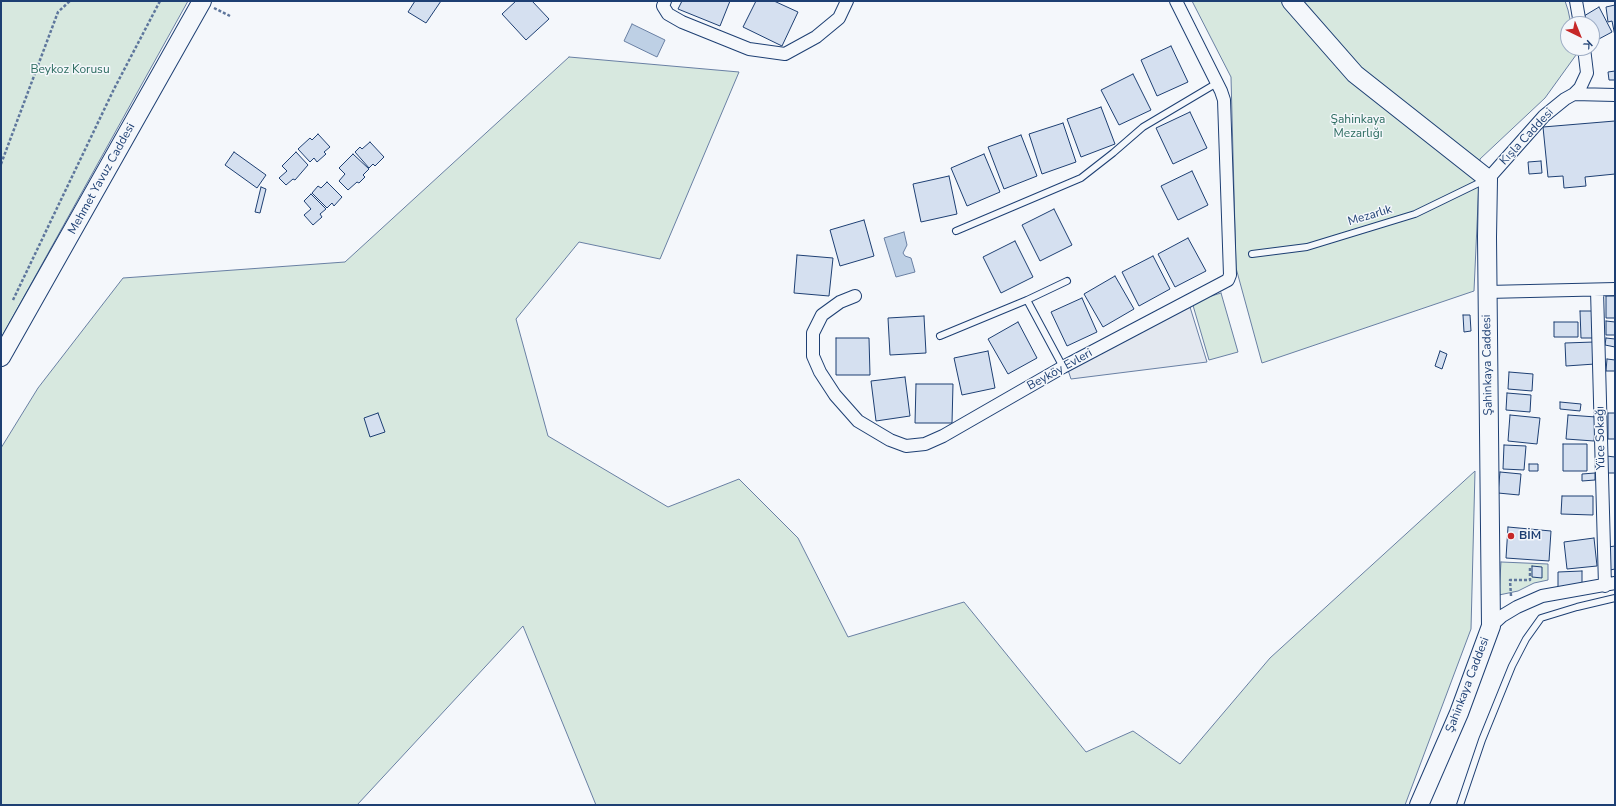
<!DOCTYPE html>
<meta charset="utf-8">
<style>
body{margin:0}
#map{position:relative;width:1616px;height:806px;overflow:hidden;background:#f4f7fb;font-family:"Nunito Sans",sans-serif}
canvas{display:block}
.frame{position:absolute;inset:0;border:2px solid #1d3f73;pointer-events:none}
.north{position:absolute;left:1560px;top:16px;width:40px;height:40px;box-sizing:border-box;background:#f4f7fb;border:1px solid #9eadc5;border-radius:50%;rotate:137deg;font-size:11px;font-weight:700;line-height:16px;text-align:center;color:#1d3f73}
.north::after{content:'';display:block;margin:auto;width:14px;height:18px;background:#c62828;clip-path:polygon(50% 0,100% 100%,50% 72%,0 100%)}
</style>
<div id="map">
<canvas width="1616" height="806"></canvas>
<div class="frame"></div>
<div class="north">K</div>
</div>
<script>
const context = document.querySelector('canvas').getContext('2d');
context.lineJoin = 'round';
function fill(path, color) {
  context.fillStyle = color;
  context.fill(path, 'evenodd');
}
function shape(rows) {
  const path = new Path2D();
  for (const r of rows) {
    path.moveTo(r[0], r[1]);
    for (let i = 2; i < r.length; i += 2) path.lineTo(r[i], r[i + 1]);
  }
  return path;
}
function trace(path, color, width, dash) {
  context.strokeStyle = color;
  context.lineWidth = width;
  context.lineCap = dash ? 'butt' : 'round';
  context.setLineDash(dash || []);
  context.stroke(path);
}
function label(font, color, halo, rows, align = 'center') {
  context.font = font + ' "Nunito Sans",sans-serif';
  context.lineWidth = 3;
  context.setLineDash([]);
  context.textBaseline = 'middle';
  context.strokeStyle = halo;
  context.fillStyle = color;
  for (const [text, x, y, turn = 0] of rows) {
    context.save();
    context.translate(x, y);
    context.rotate((+turn || 0) * Math.PI / 180);
    context.textAlign = isNaN(turn) ? turn : align;
    if (halo) context.strokeText(text, 0, 0);
    context.fillText(text, 0, 0);
    context.restore();
  }
}
const green = shape([
 [1,1,188,1,1,338,1,1],
 [1192,1,1565,1,1568,10,1571,24,1568,24,1568,48,1575,48,1576,55,1545,98,1480,159,1474,291,1262,363,1236,268,1231,77,1192,1],
 [569,57,739,72,660,259,579,242,516,319,548,436,668,507,739,479,798,538,848,637,964,602,1086,752,1133,731,1180,764,1270,658,1475,471,1471,629,1405,805,596,805,523,626,357,805,1,805,1,448,38,388,123,278,345,262,569,57],
 [1221,293,1238,352,1209,360,1192,302,1221,293],
 [1501,562,1548,564,1548,580,1534,583,1518,591,1499,595,1501,562]
]);
fill(green, '#d7e8df');
trace(green, '#687fa3', 1);
const parking = shape([
 [1190,307,1207,362,1071,379,1067,367,1190,307]
]);
fill(parking, '#e3e8f0');
trace(parking, '#687fa3', 1);
const water = shape([
 [632,24,665,40,657,57,624,41,632,24],
 [904,232,907,245,903,253,905,256,911,258,915,272,896,277,884,238,904,232]
]);
fill(water, '#bed0e5');
trace(water, '#687fa3', 1);
const building = shape([
 [415,1,441,1,426,23,408,12,415,1],
 [516,1,532,1,549,19,526,40,502,14,516,1],
 [682,1,730,1,720,26,678,9,682,1],
 [756,1,774,1,798,12,782,46,743,27,756,1],
 [1615,5,1615,36,1612,21,1608,22,1606,7,1615,5],
 [1599,7,1612,32,1597,40,1592,31,1592,24,1588,24,1584,16,1599,7],
 [1171,46,1188,82,1157,96,1141,60,1171,46],
 [1615,71,1615,80,1609,80,1608,72,1615,71],
 [1133,74,1151,110,1119,125,1101,90,1133,74],
 [1101,107,1115,144,1081,157,1067,119,1101,107],
 [1190,112,1207,148,1173,164,1156,128,1190,112],
 [1615,121,1615,174,1585,177,1586,186,1564,188,1563,176,1548,177,1543,127,1615,121],
 [1063,123,1076,162,1042,174,1029,134,1063,123],
 [318,134,330,147,324,152,326,154,317,162,314,158,310,162,298,149,310,138,312,140,318,134],
 [1021,135,1037,176,1004,189,988,147,1021,135],
 [370,142,384,157,375,166,373,164,369,168,355,152,360,147,362,149,370,142],
 [234,152,266,175,257,188,225,165,234,152],
 [296,152,308,165,295,180,293,179,286,185,279,178,287,171,282,166,296,152],
 [353,154,369,169,363,175,365,177,359,183,357,182,348,190,339,181,345,174,339,168,353,154],
 [984,154,1000,192,967,206,951,168,984,154],
 [1541,161,1542,173,1529,174,1528,162,1541,161],
 [1192,171,1208,205,1178,220,1161,186,1192,171],
 [949,176,957,214,921,222,913,184,949,176],
 [327,182,342,197,334,206,332,203,327,208,312,193,318,186,321,188,327,182],
 [261,187,266,189,260,213,255,212,261,187],
 [311,194,326,209,320,214,322,217,313,225,304,215,311,209,304,201,311,194],
 [1054,209,1072,245,1040,261,1022,225,1054,209],
 [864,220,874,256,840,266,830,230,864,220],
 [1188,238,1206,271,1175,287,1158,254,1188,238],
 [1015,241,1033,277,1001,293,983,257,1015,241],
 [797,255,833,258,829,296,794,293,797,255],
 [1153,256,1170,289,1139,306,1122,272,1153,256],
 [1115,276,1134,309,1103,327,1084,294,1115,276],
 [1606,296,1615,296,1615,318,1606,318,1606,296],
 [1082,298,1097,332,1067,346,1051,312,1082,298],
 [1580,311,1594,311,1594,338,1581,338,1580,311],
 [1463,315,1470,315,1471,331,1464,332,1463,315],
 [924,316,926,353,890,355,888,318,924,316],
 [1606,321,1615,322,1615,335,1606,335,1606,321],
 [1018,322,1037,358,1008,374,988,339,1018,322],
 [1554,322,1578,322,1578,337,1554,337,1554,322],
 [836,338,869,338,870,375,836,375,836,338],
 [1606,338,1615,339,1615,347,1605,345,1606,338],
 [1594,342,1595,364,1566,366,1565,343,1594,342],
 [988,351,995,388,962,395,954,358,988,351],
 [1440,351,1447,354,1442,369,1435,366,1440,351],
 [1607,359,1615,360,1615,371,1606,371,1607,359],
 [1509,372,1533,374,1532,391,1508,389,1509,372],
 [905,377,910,416,876,421,871,381,905,377],
 [916,384,953,384,952,423,915,423,916,384],
 [1507,393,1531,395,1530,412,1506,410,1507,393],
 [1560,402,1581,404,1580,411,1560,409,1560,402],
 [378,413,385,432,370,437,364,418,378,413],
 [1608,413,1615,413,1615,439,1608,439,1608,413],
 [1510,415,1540,418,1537,444,1508,441,1510,415],
 [1568,415,1596,417,1594,441,1566,439,1568,415],
 [1563,444,1587,444,1587,471,1563,471,1563,444],
 [1504,445,1526,446,1524,470,1503,469,1504,445],
 [1606,456,1615,457,1615,473,1605,473,1606,456],
 [1529,464,1538,464,1538,471,1529,471,1529,464],
 [1500,472,1521,474,1519,495,1498,493,1500,472],
 [1595,473,1595,480,1582,481,1582,474,1595,473],
 [1562,496,1593,496,1593,515,1561,514,1562,496],
 [1508,527,1551,531,1549,561,1506,558,1508,527],
 [1594,538,1597,566,1567,569,1564,542,1594,538],
 [1615,546,1615,569,1610,570,1608,547,1615,546],
 [1532,566,1542,567,1542,578,1532,577,1532,566],
 [1582,571,1582,586,1558,587,1558,572,1582,571]
]);
fill(building, '#d5e0f0');
trace(building, '#1d3f73', 1);
const lane = shape([
 [956,231,1081,178,1113,153,1143,127,1217,83],
 [1252,254,1307,247,1415,214,1485,180],
 [1027,300,1063,367],
 [940,336,1027,300,1067,281],
 [1460,805,1482,740,1512,666,1526,639,1541,618,1577,607,1615,598]
]);
const street = shape([
 [665,1,663,6,668,14,682,22,749,49,785,54,816,37,839,18,847,1],
 [1576,1,1580,24],
 [1574,94,1580,88,1587,73,1584,48],
 [1488,179,1544,116,1565,99,1574,94,1615,95],
 [1597,290,1605,586],
 [1487,292,1615,289],
 [855,296,840,302,822,315,813,333,813,356,820,372,835,395,858,421,890,440,906,446,925,444,943,436,1063,367,1228,280,1230,275,1224,100,1221,91,1176,1],
 [1491,626,1502,616,1517,607,1542,596,1615,583]
]);
const secondary = shape([
 [1291,1,1355,74,1488,179,1487,237,1491,626,1459,713,1419,805],
 [1,357,202,1]
]);
trace(lane, '#1d3f73', 8);
trace(street, '#1d3f73', 14);
trace(secondary, '#1d3f73', 20);
trace(shape([
 [214,8,230,16],
 [1,164,58,12,70,1],
 [13,300,114,89,160,1],
 [1511,596,1510,580,1530,580,1530,568]
]), '#5e769c', 2.5, [3, 2]);
trace(lane, '#f4f7fb', 6);
trace(street, '#f4f7fb', 12);
trace(secondary, '#f4f7fb', 18);
for (const [x, y, r, color] of [
 [1511,536,4,"#c62828"]
]) {
  const dot = new Path2D();
  dot.arc(x, y, r, 0, 2 * Math.PI);
  context.fillStyle = color;
  context.fill(dot);
  trace(dot, '#f4f7fb', 1.5);
}
label('12px', '#2c6c60', '#f4f7fb', [
 ["Beykoz Korusu",70,70],
 ["Şahinkaya",1358,120],
 ["Mezarlığı",1358,134]
]);
label('12px', '#1d3f73', '#f4f7fb', [
 ["Kışla Caddesi",1527,137,-47],
 ["Mehmet Yavuz Caddesi",102,179,-61],
 ["Mezarlık",1370,216,-17],
 ["Şahinkaya Caddesi",1488,365,-91],
 ["Beyköy Evleri",1060,370,-29],
 ["Yüce Sokağı",1601,438,-91],
 ["Şahinkaya Caddesi",1468,685,-69]
]);
label('bold 12px', '#1d3f73', '#f4f7fb', [
 ["BİM",1519,536]
], 'left');
</script>
